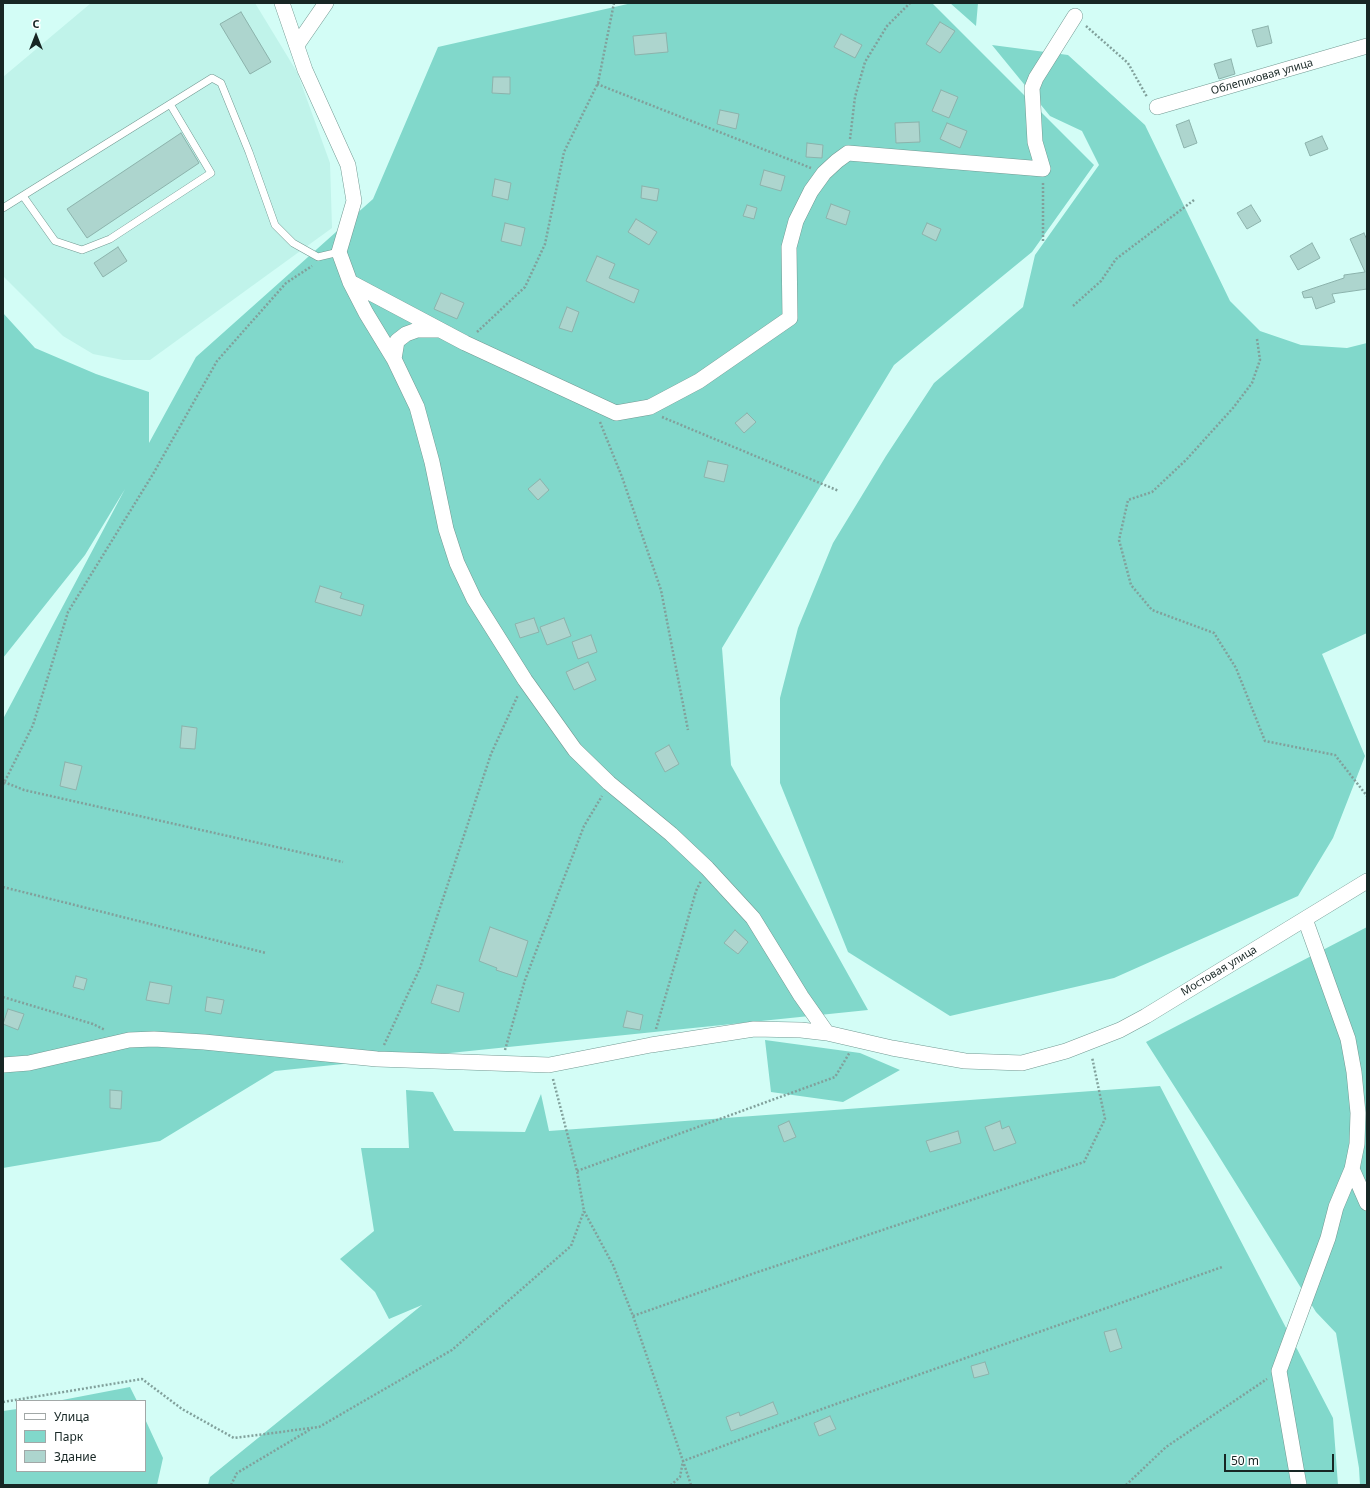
<!DOCTYPE html>
<meta charset="utf-8">
<style>
body{margin:0}
#map{position:relative;width:1370px;height:1488px;overflow:hidden;background:#d3fdf6;font-family:"Noto Sans",sans-serif}
canvas{display:block}
.frame{position:absolute;inset:0;border:4px solid #172624;pointer-events:none}
.legend{position:absolute;left:16px;top:1400px;width:130px;height:72px;box-sizing:border-box;background:#fff;border:1px solid #a2a8a7;margin:0;padding:5px 7px;list-style:none;font-size:12px;color:#172624}
.legend li{display:flex;align-items:center;gap:8px;height:20px}
.legend b{width:20px;border:1px solid #a2a8a7}
.north{position:absolute;left:16px;top:16px;width:40px;height:40px;-webkit-text-stroke:3px #fff;paint-order:stroke;rotate:0deg;font-size:11px;font-weight:700;line-height:16px;text-align:center;color:#172624}
.north::after{content:'';display:block;margin:auto;width:14px;height:18px;background:#172624;clip-path:polygon(50% 0,100% 100%,50% 72%,0 100%)}
.scale{position:absolute;left:1224px;top:1454px;width:110px;height:18px;box-sizing:border-box;border:2px solid #172624;border-top:0;padding-left:5px;font-size:12px;line-height:14px;white-space:nowrap;color:#172624;-webkit-text-stroke:3px #fff;paint-order:stroke}
</style>
<div id="map">
<canvas width="1370" height="1488"></canvas>
<div class="frame"></div>
<ul class="legend">
<li><b style="height:5px;background:#fff"></b>Улица</li>
<li><b style="height:11px;background:#81d8cb"></b>Парк</li>
<li><b style="height:11px;background:#add5ce"></b>Здание</li>
</ul>
<div class="north">С</div>
<div class="scale">50 m</div>
</div>
<script>
const context = document.querySelector('canvas').getContext('2d');
context.lineJoin = 'round';
function fill(path, color) {
  context.fillStyle = color;
  context.fill(path, 'evenodd');
}
function shape(rows) {
  const path = new Path2D();
  for (const r of rows) {
    path.moveTo(r[0], r[1]);
    for (let i = 2; i < r.length; i += 2) path.lineTo(r[i], r[i + 1]);
  }
  return path;
}
function trace(path, color, width, dash) {
  context.strokeStyle = color;
  context.lineWidth = width;
  context.lineCap = dash ? 'butt' : 'round';
  context.setLineDash(dash || []);
  context.stroke(path);
}
function label(font, color, halo, rows, align = 'center') {
  context.font = font + ' "Noto Sans",sans-serif';
  context.lineWidth = 3;
  context.setLineDash([]);
  context.textBaseline = 'middle';
  context.strokeStyle = halo;
  context.fillStyle = color;
  for (const [text, x, y, turn = 0] of rows) {
    context.save();
    context.translate(x, y);
    context.rotate((+turn || 0) * Math.PI / 180);
    context.textAlign = isNaN(turn) ? turn : align;
    if (halo) context.strokeText(text, 0, 0);
    context.fillText(text, 0, 0);
    context.restore();
  }
}
fill(shape([
 [91,3,255,3,297,72,330,163,332,228,150,360,123,360,93,354,63,336,3,276,3,77]
]), '#c0f3ea');
fill(shape([
 [632,3,932,3,1094,165,1032,252,894,365,722,648,731,765,868,1010,275,1071,160,1141,3,1168,3,719,125,489,85,555,3,658,3,313,35,348,96,374,149,392,149,443,196,357,373,199,438,47],
 [950,3,978,3,976,26],
 [992,45,1068,55,1145,125,1230,301,1260,331,1301,345,1347,348,1367,343,1367,633,1322,654,1365,756,1333,838,1298,896,1114,978,950,1016,848,952,780,783,780,698,798,628,833,543,886,456,934,383,1023,307,1035,255,1099,165,1082,131,1050,116],
 [1367,927,1367,1485,1360,1485,1359,1468,1336,1333,1316,1312,1210,1142,1146,1042],
 [765,1040,860,1053,900,1070,843,1102,771,1092],
 [1160,1086,1333,1418,1338,1485,208,1485,210,1477,422,1305,389,1319,375,1292,340,1259,374,1231,361,1148,409,1148,406,1090,433,1092,454,1131,525,1132,541,1094,549,1131],
 [130,1387,137,1401,57,1401],
 [17,1409,17,1471,145,1471,145,1419,163,1458,157,1485,3,1485,3,1411]
]), '#81d8cb');
const building = shape([
 [241,12,271,62,250,74,220,24,241,12],
 [940,22,955,31,940,53,926,44,940,22],
 [1268,26,1272,43,1257,47,1252,30,1268,26],
 [666,33,668,52,635,55,633,36,666,33],
 [841,34,862,45,855,58,834,47,841,34],
 [1231,59,1235,74,1219,79,1214,64,1231,59],
 [493,77,510,77,510,94,492,93,493,77],
 [941,90,958,97,949,118,932,111,941,90],
 [720,110,739,114,736,129,717,124,720,110],
 [1189,120,1197,143,1184,148,1176,125,1189,120],
 [919,122,920,142,896,143,895,123,919,122],
 [947,123,967,131,960,148,940,139,947,123],
 [181,133,199,163,87,238,67,209,181,133],
 [1322,136,1328,149,1310,156,1305,143,1322,136],
 [807,143,823,145,822,158,806,157,807,143],
 [764,170,785,176,781,191,760,185,764,170],
 [495,179,511,183,508,200,492,196,495,179],
 [642,186,659,189,657,201,641,198,642,186],
 [831,204,850,211,846,225,826,218,831,204],
 [747,205,757,208,754,219,743,216,747,205],
 [1251,205,1261,221,1247,229,1237,213,1251,205],
 [636,219,657,232,649,245,628,232,636,219],
 [505,223,525,228,521,246,501,241,505,223],
 [927,223,941,229,936,241,922,234,927,223],
 [1364,233,1367,240,1367,289,1332,294,1335,302,1316,309,1312,297,1304,298,1302,292,1344,278,1344,275,1365,272,1350,239,1364,233],
 [1312,243,1320,258,1298,270,1290,256,1312,243],
 [118,247,127,261,103,277,94,263,118,247],
 [597,256,615,264,609,278,639,290,634,303,586,281,597,256],
 [441,293,464,303,457,319,434,309,441,293],
 [567,307,579,312,572,332,559,328,567,307],
 [747,413,756,422,744,433,735,423,747,413],
 [708,461,728,465,724,482,704,477,708,461],
 [540,479,549,490,538,500,528,489,540,479],
 [320,586,342,593,340,598,364,605,361,616,315,602,320,586],
 [534,618,539,632,520,638,515,624,534,618],
 [564,618,571,636,547,645,540,627,564,618],
 [591,635,597,652,578,659,572,642,591,635],
 [588,662,596,680,574,690,566,672,588,662],
 [182,726,197,728,195,749,180,748,182,726],
 [669,745,679,764,665,772,655,753,669,745],
 [65,762,82,766,76,790,60,786,65,762],
 [490,927,528,941,517,977,496,970,497,968,479,961,490,927],
 [735,930,748,942,738,954,724,943,735,930],
 [76,976,87,979,84,990,73,987,76,976],
 [150,982,172,986,169,1004,146,1000,150,982],
 [437,985,464,993,459,1012,431,1003,437,985],
 [207,997,224,1000,221,1014,205,1011,207,997],
 [8,1009,24,1014,18,1030,3,1024,8,1009],
 [627,1011,643,1015,640,1030,623,1027,627,1011],
 [110,1090,122,1091,121,1109,110,1108,110,1090],
 [789,1121,796,1137,784,1142,778,1126,789,1121],
 [1000,1121,1002,1129,1009,1126,1016,1143,994,1151,985,1127,1000,1121],
 [958,1131,961,1143,930,1152,926,1141,958,1131],
 [1116,1329,1122,1348,1110,1352,1104,1332,1116,1329],
 [985,1362,989,1374,974,1378,971,1366,985,1362],
 [773,1402,778,1414,731,1431,726,1417,739,1412,740,1416,773,1402],
 [830,1416,836,1429,819,1436,814,1423,830,1416]
]);
fill(building, '#add5ce');
trace(building, '#8cb3ac', 1);
const lane = shape([
 [23,196,55,241,82,250,110,239,211,173,170,104],
 [3,208,212,78,221,83,249,152,275,225,293,243,318,257,339,252]
]);
const street = shape([
 [282,3,305,70,348,165,354,201,339,252,350,282,366,313,394,359,417,407,432,462,446,529,457,563,474,599,525,680,575,750,609,783,671,834,707,868,753,918,801,996,827,1033,892,1048,965,1061,1022,1063,1066,1051,1120,1030,1146,1016,1367,881],
 [297,45,326,3],
 [1157,107,1367,46],
 [350,282,465,343,616,413,650,407,699,381,790,318,789,247,796,221,811,191,824,173,837,161,848,153,1043,169,1035,142,1032,88,1036,78,1075,16],
 [394,359,397,341,406,334,417,330,439,330],
 [3,1065,29,1063,129,1040,154,1039,204,1042,377,1059,549,1065,651,1045,754,1029,801,1030,827,1033],
 [1352,1169,1367,1203],
 [1299,1485,1279,1371,1328,1238,1336,1207,1352,1169,1357,1144,1358,1113,1354,1072,1348,1039,1305,919]
]);
trace(lane, '#739a93', 8);
trace(street, '#739a93', 16);
trace(shape([
 [1086,26,1128,63,1147,97],
 [597,84,811,168],
 [850,139,855,97,865,62,887,26,910,3],
 [1043,241,1043,182],
 [1073,306,1101,281,1116,259,1194,200],
 [477,332,525,287,545,244,564,152,598,83,614,3],
 [1257,339,1260,360,1252,383,1233,408,1186,460,1152,492,1128,500,1119,540,1131,585,1152,610,1214,633,1236,668,1265,741,1335,755,1367,796],
 [662,417,839,491],
 [600,422,622,477,661,590,688,730],
 [4,782,24,790,343,862],
 [3,785,33,725,68,612,153,474,217,361,286,283,312,266],
 [3,887,266,953],
 [3,997,93,1024,105,1030],
 [656,1029,696,891,701,881],
 [384,1045,420,968,491,754,518,695],
 [505,1050,525,980,584,826,602,796],
 [553,1079,577,1171,584,1211,613,1265,633,1316,683,1461,680,1477,671,1485],
 [577,1171,835,1077,850,1052],
 [633,1316,752,1274,1084,1162,1105,1119,1092,1057],
 [3,1402,142,1379,182,1409,234,1438,319,1427,452,1350,571,1246,584,1211],
 [231,1485,237,1473,311,1429],
 [691,1485,683,1461,822,1409,1222,1267],
 [1126,1485,1166,1447,1267,1379]
]), '#81a09b', 2.5, [2, 2]);
trace(lane, '#fff', 7);
trace(street, '#fff', 15);
label('11px', '#172624', '#fff', [
 ["Облепиховая улица",1262,77,-16],
 ["Мостовая улица",1219,971,-31]
]);
</script>
